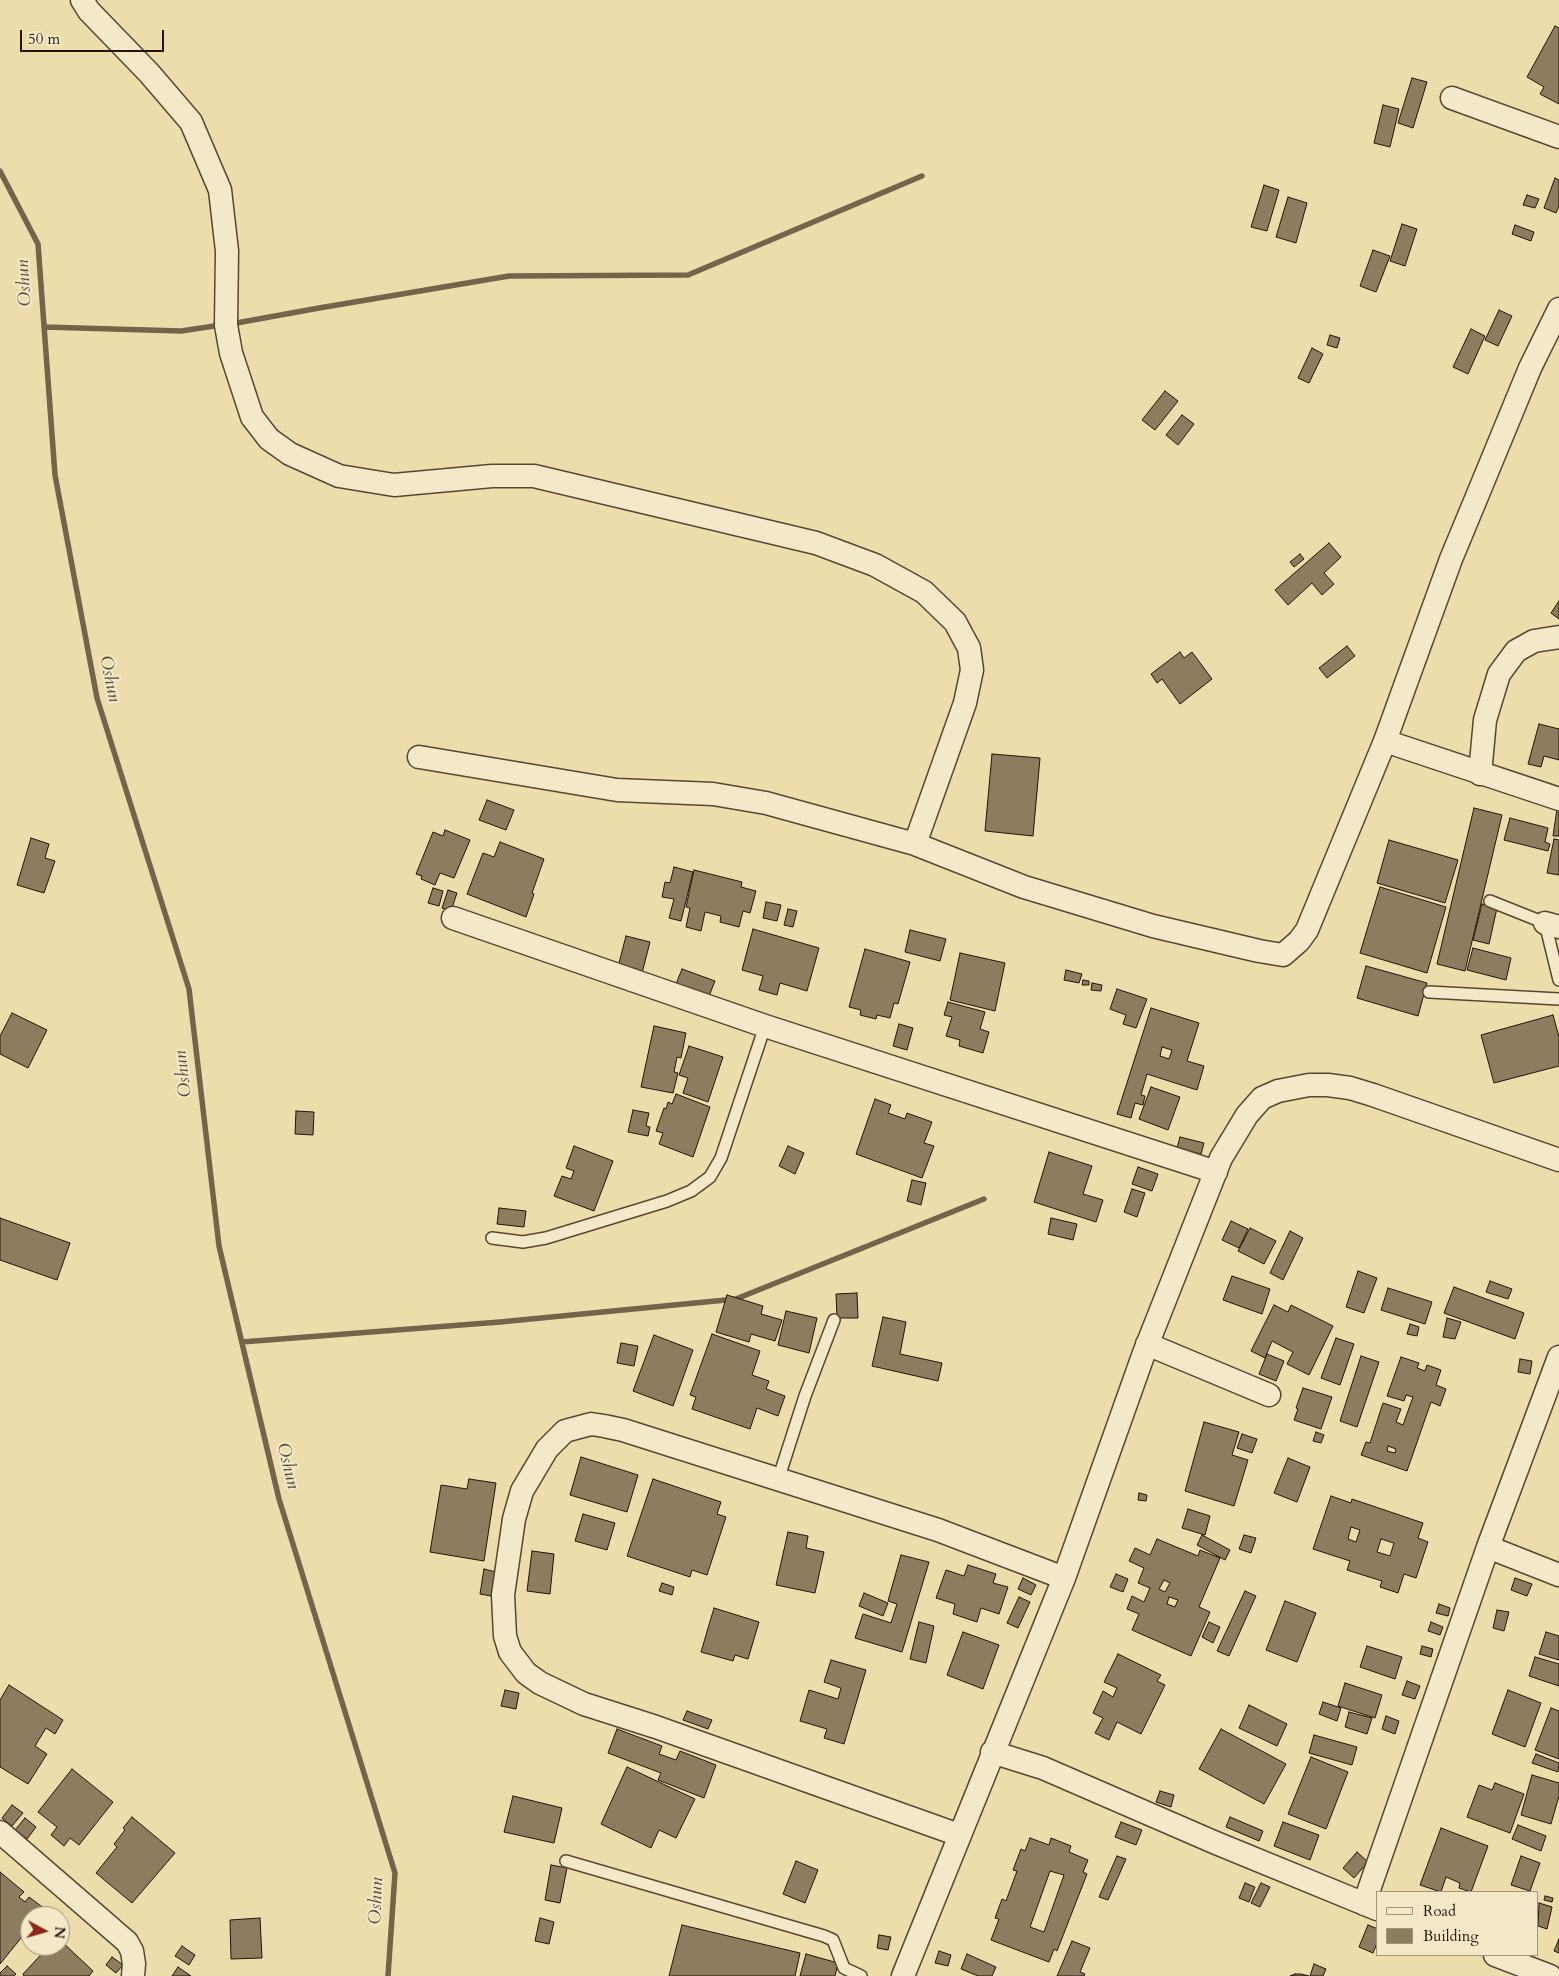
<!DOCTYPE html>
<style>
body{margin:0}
#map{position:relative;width:1559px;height:1976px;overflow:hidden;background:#ecddab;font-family:Cardo,serif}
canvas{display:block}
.legend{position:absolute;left:1376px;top:1891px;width:162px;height:65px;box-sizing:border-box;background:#f3e9c8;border:1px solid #a1937c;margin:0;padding:6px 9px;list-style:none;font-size:15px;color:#26130b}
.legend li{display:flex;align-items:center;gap:10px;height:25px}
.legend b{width:25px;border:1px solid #a1937c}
.north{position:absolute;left:20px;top:1906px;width:50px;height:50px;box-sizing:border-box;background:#f3e9c8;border:1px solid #a1937c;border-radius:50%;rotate:96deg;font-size:14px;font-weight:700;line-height:20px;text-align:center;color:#26130b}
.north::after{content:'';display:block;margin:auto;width:18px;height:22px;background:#8f2418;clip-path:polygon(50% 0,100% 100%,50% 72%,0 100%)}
.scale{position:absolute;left:20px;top:30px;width:144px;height:22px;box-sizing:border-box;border:2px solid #26130b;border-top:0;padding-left:6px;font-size:15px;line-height:18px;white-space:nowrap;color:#26130b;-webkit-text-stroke:4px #f3e9c8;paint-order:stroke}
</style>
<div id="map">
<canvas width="1559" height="1976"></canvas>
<ul class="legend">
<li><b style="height:6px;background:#f3e9c8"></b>Road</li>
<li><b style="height:14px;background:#8d7c5e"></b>Building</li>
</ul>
<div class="north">N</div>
<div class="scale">50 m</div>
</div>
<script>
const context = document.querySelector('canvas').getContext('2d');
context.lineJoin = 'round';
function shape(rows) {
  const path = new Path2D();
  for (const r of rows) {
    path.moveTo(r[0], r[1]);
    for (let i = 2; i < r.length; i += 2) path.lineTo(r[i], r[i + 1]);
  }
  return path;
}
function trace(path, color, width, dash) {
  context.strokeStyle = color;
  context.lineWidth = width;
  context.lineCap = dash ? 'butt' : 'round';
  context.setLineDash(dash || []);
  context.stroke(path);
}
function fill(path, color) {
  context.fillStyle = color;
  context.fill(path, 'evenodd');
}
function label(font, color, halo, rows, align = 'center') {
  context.font = font + ' Cardo,serif';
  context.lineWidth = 4;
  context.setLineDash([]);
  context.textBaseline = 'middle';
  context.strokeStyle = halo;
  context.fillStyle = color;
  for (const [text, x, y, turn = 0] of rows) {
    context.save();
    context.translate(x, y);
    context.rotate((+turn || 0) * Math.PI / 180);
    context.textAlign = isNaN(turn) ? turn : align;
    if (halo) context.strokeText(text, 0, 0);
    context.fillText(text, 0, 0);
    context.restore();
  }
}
trace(shape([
 [0,171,38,244,55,475,97,698,189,989,219,1246,279,1499,395,1873,388,1976],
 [231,324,319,308,509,276,688,275,922,176],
 [44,327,181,331,221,325],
 [242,1342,500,1322,736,1299,984,1199]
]), '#75634b', 5.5);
const building = shape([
 [1555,26,1559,28,1559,104,1540,94,1544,87,1527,77,1555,26],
 [1412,78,1427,82,1413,128,1398,123,1412,78],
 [1383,105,1399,109,1390,147,1374,143,1383,105],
 [1555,178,1559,180,1559,206,1556,213,1544,208,1555,178],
 [1264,185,1279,190,1267,231,1251,227,1264,185],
 [1527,195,1539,199,1535,208,1523,205,1527,195],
 [1288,197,1307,203,1296,243,1276,237,1288,197],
 [1402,224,1417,229,1405,266,1390,261,1402,224],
 [1515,225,1534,232,1531,241,1512,234,1515,225],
 [1373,250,1390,256,1376,292,1360,286,1373,250],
 [1499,310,1512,316,1498,346,1485,340,1499,310],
 [1471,329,1485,336,1468,374,1453,367,1471,329],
 [1330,335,1340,338,1337,348,1327,345,1330,335],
 [1312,348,1323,354,1309,383,1298,378,1312,348],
 [1165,391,1178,401,1155,430,1142,420,1165,391],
 [1182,415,1194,424,1178,445,1166,435,1182,415],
 [1329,543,1341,557,1324,573,1334,584,1322,595,1312,583,1288,605,1275,590,1329,543],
 [1300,554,1304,559,1294,567,1290,562,1300,554],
 [1559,601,1559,619,1551,613,1559,601],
 [1347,646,1355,656,1327,678,1319,668,1347,646],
 [1180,652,1184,658,1192,652,1212,679,1180,704,1162,679,1157,683,1151,674,1180,652],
 [1539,724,1559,729,1559,760,1544,756,1541,767,1528,764,1539,724],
 [992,754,1040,758,1033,836,985,831,992,754],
 [487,800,514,810,506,830,479,820,487,800],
 [1474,808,1502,815,1465,971,1437,964,1474,808],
 [1557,809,1559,809,1559,836,1553,836,1557,809],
 [1510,818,1548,828,1545,842,1550,844,1548,851,1504,840,1510,818],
 [445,830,470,840,454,878,440,873,435,885,421,879,422,876,416,874,433,832,443,836,445,830],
 [31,838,49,844,45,858,55,861,44,893,17,885,31,838],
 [1554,839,1559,840,1559,875,1547,873,1554,839],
 [1389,840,1458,860,1445,903,1377,883,1389,840],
 [500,842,544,859,532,893,534,894,526,917,467,894,483,853,494,857,500,842],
 [674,867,693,872,681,921,669,918,674,899,662,897,665,882,670,883,674,867],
 [694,870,742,882,741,887,756,891,750,913,743,911,739,927,720,922,721,916,705,912,701,931,686,927,690,908,686,907,694,870],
 [1380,887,1446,907,1427,973,1360,953,1380,887],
 [433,888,443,891,439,906,428,903,433,888],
 [448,890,457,893,451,911,442,908,448,890],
 [766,902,781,905,777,921,763,918,766,902],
 [1482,904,1497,908,1489,944,1473,940,1482,904],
 [788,909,797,911,793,927,784,925,788,909],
 [753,929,819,948,807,991,780,983,777,995,759,990,763,976,742,970,753,929],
 [910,930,946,939,940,961,905,952,910,930],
 [626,936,650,942,641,977,617,971,626,936],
 [1473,948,1511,958,1506,980,1467,970,1473,948],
 [865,949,910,962,898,1004,894,1003,890,1018,877,1015,876,1019,860,1015,861,1010,849,1007,865,949],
 [960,953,1005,963,995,1011,950,1000,960,953],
 [1366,966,1427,983,1418,1016,1357,998,1366,966],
 [682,969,715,981,709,996,676,984,682,969],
 [1066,970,1082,974,1079,983,1064,980,1066,970],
 [1083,980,1089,981,1089,985,1082,985,1083,980],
 [1092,983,1102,985,1101,991,1091,990,1092,983],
 [1117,989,1147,999,1136,1028,1123,1024,1126,1015,1110,1009,1117,989],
 [948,1002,985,1012,980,1029,989,1032,983,1053,959,1046,960,1040,946,1036,952,1017,944,1015,948,1002],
 [1151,1008,1199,1023,1187,1061,1204,1066,1197,1090,1147,1074,1141,1095,1145,1096,1143,1105,1135,1103,1131,1118,1117,1114,1151,1008],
 [1162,1047,1172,1050,1169,1059,1160,1056,1162,1047],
 [12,1013,47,1030,28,1068,0,1054,0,1036,12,1013],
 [1553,1015,1559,1037,1559,1066,1494,1083,1481,1035,1553,1015],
 [899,1024,913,1028,907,1050,893,1046,899,1024],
 [654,1026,686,1033,681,1058,677,1057,674,1072,678,1073,673,1093,641,1087,654,1026],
 [689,1046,723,1057,708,1102,683,1093,688,1078,679,1075,689,1046],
 [1151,1087,1180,1097,1168,1130,1139,1119,1151,1087],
 [676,1094,710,1107,693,1157,659,1144,663,1133,656,1131,664,1108,666,1109,668,1102,672,1104,676,1094],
 [875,1099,891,1105,888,1113,905,1119,907,1113,932,1122,924,1143,934,1146,922,1178,856,1154,875,1099],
 [633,1110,649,1113,646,1126,650,1127,648,1136,628,1132,633,1110],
 [296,1111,314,1112,313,1135,295,1134,296,1111],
 [1180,1137,1204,1143,1201,1154,1177,1148,1180,1137],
 [574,1146,613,1161,594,1211,554,1196,562,1176,571,1179,574,1171,566,1168,574,1146],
 [788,1146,804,1153,795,1174,779,1166,788,1146],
 [1049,1152,1092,1166,1083,1194,1103,1200,1096,1222,1034,1202,1049,1152],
 [1138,1167,1158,1174,1152,1191,1132,1184,1138,1167],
 [912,1180,926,1183,921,1205,907,1201,912,1180],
 [1132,1189,1145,1193,1137,1217,1124,1212,1132,1189],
 [499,1208,526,1211,524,1227,497,1224,499,1208],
 [0,1218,70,1243,57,1280,0,1260,0,1218],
 [1051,1218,1077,1224,1073,1240,1048,1234,1051,1218],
 [1231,1221,1248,1229,1239,1248,1222,1240,1231,1221],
 [1250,1228,1276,1241,1264,1264,1238,1251,1250,1228],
 [1290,1231,1303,1238,1283,1280,1270,1273,1290,1231],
 [1358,1271,1377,1278,1364,1313,1346,1307,1358,1271],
 [1232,1276,1270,1289,1262,1314,1223,1300,1232,1276],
 [1490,1281,1512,1289,1508,1299,1486,1292,1490,1281],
 [1454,1287,1524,1313,1515,1339,1444,1313,1454,1287],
 [1388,1288,1432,1302,1425,1324,1381,1310,1388,1288],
 [857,1293,858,1318,837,1318,836,1294,857,1293],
 [727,1295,763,1306,761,1314,782,1320,775,1341,751,1334,749,1342,716,1332,727,1295],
 [1274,1305,1288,1312,1291,1305,1333,1326,1309,1375,1287,1364,1293,1352,1272,1341,1265,1358,1251,1351,1274,1305],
 [786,1311,817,1318,809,1353,778,1345,786,1311],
 [883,1317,906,1322,900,1354,942,1363,938,1381,872,1366,883,1317],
 [1447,1318,1461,1322,1455,1339,1443,1337,1447,1318],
 [1410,1324,1419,1327,1417,1336,1407,1334,1410,1324],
 [712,1334,760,1351,752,1375,769,1381,766,1389,785,1396,778,1416,757,1408,750,1429,692,1409,696,1397,690,1395,712,1334],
 [654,1335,693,1350,673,1406,633,1391,654,1335],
 [1336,1338,1354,1344,1340,1385,1321,1378,1336,1338],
 [621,1343,638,1346,634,1366,617,1363,621,1343],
 [1267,1354,1284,1361,1276,1381,1259,1374,1267,1354],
 [1361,1356,1379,1362,1357,1427,1340,1421,1361,1356],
 [1401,1357,1419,1363,1417,1368,1425,1371,1427,1365,1441,1370,1436,1385,1446,1389,1440,1406,1431,1402,1407,1471,1361,1455,1366,1442,1370,1443,1383,1403,1401,1409,1396,1422,1403,1425,1413,1397,1406,1395,1404,1401,1387,1396,1401,1357],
 [1388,1446,1396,1449,1395,1453,1387,1451,1388,1446],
 [1520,1359,1532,1361,1530,1374,1518,1372,1520,1359],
 [1303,1388,1332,1397,1321,1429,1294,1420,1298,1409,1296,1408,1303,1388],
 [1204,1422,1239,1432,1232,1455,1248,1460,1234,1506,1185,1491,1204,1422],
 [1316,1432,1324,1435,1321,1443,1313,1441,1316,1432],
 [1242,1434,1257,1439,1252,1453,1237,1448,1242,1434],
 [581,1457,638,1475,627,1512,570,1495,581,1457],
 [1288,1458,1310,1467,1297,1502,1274,1493,1288,1458],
 [469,1479,496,1483,484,1561,430,1552,441,1485,467,1489,469,1479],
 [653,1479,721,1502,717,1514,726,1517,707,1575,692,1570,690,1577,627,1556,653,1479],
 [1139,1493,1147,1495,1146,1501,1138,1500,1139,1493],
 [1331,1496,1351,1503,1352,1499,1423,1523,1418,1538,1428,1542,1416,1578,1404,1574,1398,1593,1380,1587,1382,1581,1347,1570,1350,1561,1313,1549,1331,1496],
 [1351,1527,1360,1530,1356,1542,1348,1539,1351,1527],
 [1381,1539,1394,1543,1390,1556,1377,1552,1381,1539],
 [1188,1509,1210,1516,1205,1535,1182,1528,1188,1509],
 [583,1514,615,1523,607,1550,575,1541,583,1514],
 [788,1532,808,1536,806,1548,824,1552,815,1593,776,1585,788,1532],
 [1202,1535,1230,1550,1225,1560,1197,1545,1202,1535],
 [1244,1535,1256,1538,1251,1553,1239,1549,1244,1535],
 [1157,1539,1198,1556,1200,1550,1220,1558,1199,1607,1210,1612,1191,1656,1132,1630,1139,1614,1127,1609,1132,1596,1144,1602,1150,1588,1138,1583,1144,1568,1129,1561,1135,1548,1150,1555,1157,1539],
 [1164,1580,1170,1583,1165,1592,1159,1589,1164,1580],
 [1169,1597,1178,1600,1175,1607,1167,1604,1169,1597],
 [532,1551,554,1554,550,1594,527,1591,532,1551],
 [901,1555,929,1562,902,1652,855,1638,863,1614,891,1623,897,1604,888,1601,901,1555],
 [968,1565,996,1574,993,1583,1008,1587,999,1614,981,1608,977,1622,953,1614,955,1604,936,1598,946,1570,964,1576,968,1565],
 [484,1569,496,1572,491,1596,480,1594,484,1569],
 [1116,1574,1128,1579,1123,1592,1110,1587,1116,1574],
 [1023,1578,1036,1585,1031,1595,1018,1589,1023,1578],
 [1515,1578,1532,1584,1527,1596,1511,1590,1515,1578],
 [662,1583,674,1587,672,1595,659,1591,662,1583],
 [1245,1591,1256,1596,1229,1656,1217,1651,1245,1591],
 [864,1593,888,1603,883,1616,859,1606,864,1593],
 [1019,1597,1030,1602,1018,1628,1007,1623,1019,1597],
 [1285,1601,1316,1613,1297,1662,1266,1650,1285,1601],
 [1439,1604,1450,1608,1448,1616,1436,1613,1439,1604],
 [714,1608,759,1622,748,1659,735,1655,733,1661,701,1652,714,1608],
 [1497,1610,1509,1612,1504,1631,1493,1628,1497,1610],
 [919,1622,934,1626,926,1663,910,1659,919,1622],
 [1209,1622,1220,1627,1213,1643,1202,1637,1209,1622],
 [1431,1622,1443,1627,1440,1635,1428,1631,1431,1622],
 [963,1632,999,1645,983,1689,947,1675,963,1632],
 [1546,1632,1559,1636,1559,1660,1539,1654,1546,1632],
 [1367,1646,1402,1657,1395,1679,1360,1667,1367,1646],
 [1422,1646,1433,1649,1431,1657,1420,1654,1422,1646],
 [1118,1654,1161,1675,1157,1681,1165,1685,1141,1734,1117,1722,1109,1740,1095,1733,1103,1718,1093,1713,1103,1691,1113,1697,1117,1688,1104,1682,1118,1654],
 [1535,1657,1559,1664,1559,1686,1529,1676,1535,1657],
 [831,1660,866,1670,844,1744,824,1738,827,1729,800,1721,809,1690,838,1699,841,1688,824,1682,831,1660],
 [1407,1681,1420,1686,1415,1699,1402,1695,1407,1681],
 [1345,1683,1382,1695,1375,1718,1338,1706,1345,1683],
 [9,1685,63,1720,55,1734,46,1728,35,1746,47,1754,28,1784,0,1767,0,1700,9,1685],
 [505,1690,519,1693,516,1709,501,1706,505,1690],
 [1508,1690,1541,1703,1525,1747,1492,1734,1508,1690],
 [1323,1702,1341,1708,1337,1721,1319,1714,1323,1702],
 [1249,1705,1287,1724,1277,1746,1239,1728,1249,1705],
 [1551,1708,1559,1711,1559,1759,1535,1750,1551,1708],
 [687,1711,712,1720,708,1729,683,1720,687,1711],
 [1349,1712,1372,1718,1367,1734,1345,1727,1349,1712],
 [1386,1716,1399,1721,1395,1734,1382,1729,1386,1716],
 [617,1729,662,1746,659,1754,676,1760,680,1751,716,1765,704,1798,658,1780,661,1773,608,1753,617,1729],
 [1221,1729,1286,1764,1264,1804,1199,1769,1221,1729],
 [1314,1735,1357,1747,1352,1765,1309,1753,1314,1735],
 [1536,1754,1559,1763,1558,1772,1532,1763,1536,1754],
 [1311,1757,1348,1772,1326,1829,1288,1814,1311,1757],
 [627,1767,695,1799,676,1838,659,1830,651,1848,601,1824,627,1767],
 [72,1769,113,1802,79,1845,70,1838,64,1846,51,1835,57,1827,38,1812,72,1769],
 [1532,1775,1559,1783,1559,1796,1551,1824,1521,1815,1532,1775],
 [1495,1783,1524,1794,1510,1833,1467,1817,1479,1785,1492,1790,1495,1783],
 [1160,1791,1174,1795,1171,1807,1156,1802,1160,1791],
 [513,1796,562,1808,554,1843,504,1832,513,1796],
 [12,1805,23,1813,12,1826,2,1818,12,1805],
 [132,1817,175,1853,132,1903,96,1873,117,1847,114,1844,125,1830,123,1828,132,1817],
 [1230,1817,1263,1831,1259,1841,1226,1827,1230,1817],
 [25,1818,36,1827,27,1839,15,1830,25,1818],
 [1121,1822,1142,1830,1136,1845,1115,1837,1121,1822],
 [1283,1822,1319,1835,1310,1860,1274,1846,1283,1822],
 [1518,1825,1546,1836,1541,1851,1512,1839,1518,1825],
 [1441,1828,1488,1846,1471,1892,1459,1888,1460,1883,1446,1877,1441,1892,1420,1885,1441,1828],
 [1030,1838,1049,1845,1051,1838,1071,1846,1069,1852,1088,1860,1083,1872,1087,1874,1057,1951,1054,1949,1049,1962,991,1940,999,1919,995,1918,1002,1899,1006,1901,1017,1871,1013,1870,1021,1849,1025,1851,1030,1838],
 [1050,1871,1064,1875,1044,1932,1030,1927,1050,1871],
 [1357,1852,1368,1862,1354,1878,1343,1868,1357,1852],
 [1117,1856,1126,1859,1108,1900,1099,1897,1117,1856],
 [1521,1856,1540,1863,1530,1891,1511,1885,1521,1856],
 [796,1861,818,1870,805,1903,783,1894,796,1861],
 [551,1865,567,1868,560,1903,545,1900,551,1865],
 [0,1872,24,1892,19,1897,25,1902,29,1897,45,1909,39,1916,30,1916,30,1927,0,1964,0,1872],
 [1245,1883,1255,1887,1249,1902,1239,1898,1245,1883],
 [1261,1883,1270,1887,1260,1907,1251,1903,1261,1883],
 [1545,1896,1553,1898,1552,1902,1544,1900,1545,1896],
 [1539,1903,1552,1907,1547,1929,1538,1926,1539,1903],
 [260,1918,262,1958,231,1959,230,1920,260,1918],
 [540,1918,554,1922,549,1944,535,1941,540,1918],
 [682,1925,800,1953,795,1976,669,1976,682,1925],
 [1368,1925,1378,1929,1378,1941,1373,1953,1359,1947,1368,1925],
 [879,1935,891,1937,888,1950,877,1948,879,1935],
 [1559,1939,1559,1953,1554,1951,1559,1939],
 [60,1940,93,1971,89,1976,24,1976,23,1974,49,1946,60,1946,60,1940],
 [1072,1941,1090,1948,1080,1972,1085,1974,1084,1976,1057,1976,1072,1941],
 [182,1946,195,1955,189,1965,175,1956,182,1946],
 [939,1951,951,1955,948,1966,935,1963,939,1951],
 [806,1954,838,1963,835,1976,800,1976,806,1954],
 [967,1954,996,1967,992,1976,978,1976,961,1969,967,1954],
 [112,1957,123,1965,116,1973,106,1965,112,1957],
 [1314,1964,1326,1969,1323,1976,1310,1976,1314,1964],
 [7,1966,16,1974,14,1976,0,1976,0,1973,7,1966],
 [178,1967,191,1976,172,1976,178,1967],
 [1295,1974,1301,1974,1309,1976,1290,1976,1295,1974]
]);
fill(building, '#8d7c5e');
trace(building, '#26130b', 1);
const service = shape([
 [1490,901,1545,923,1559,980],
 [1429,992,1559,999],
 [492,1238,523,1242,546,1238,667,1201,691,1191,710,1177,721,1158,765,1026],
 [778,1480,805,1396,834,1320],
 [566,1861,824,1936,833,1940,844,1968,861,1976]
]);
const minor = shape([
 [82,0,89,11,149,73,191,122,220,190,227,251,226,325,231,353,252,417,269,439,290,454,339,476,394,485,492,476,534,476,816,543,875,565,924,592,955,622,969,648,972,670,965,703,915,844],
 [1452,98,1559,137],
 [1385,741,1559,799],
 [419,757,617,790,713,794,766,803,915,844,1024,887,1153,926,1259,951,1283,955,1299,941,1307,930,1385,741,1451,559,1478,494,1530,368,1559,309],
 [1480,774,1485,720,1499,674,1516,651,1534,641,1559,637],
 [453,918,765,1026,1216,1172],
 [1545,923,1559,927],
 [1147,1344,1269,1395],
 [1488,1547,1559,1575],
 [992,1752,1043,1768,1216,1843,1377,1909],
 [0,1832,127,1942,132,1951,134,1964,133,1976],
 [959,1835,656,1727,584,1704,540,1683,526,1673,510,1652,505,1636,503,1595,514,1519,522,1491,547,1449,565,1431,591,1424,604,1426,623,1430,938,1530,1064,1578],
 [1364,1904,1488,1547,1559,1357],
 [1495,1955,1550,1976],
 [903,1976,1064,1578,1144,1353,1210,1186,1221,1158,1247,1115,1262,1098,1278,1091,1309,1085,1328,1085,1350,1088,1373,1095,1559,1160]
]);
trace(service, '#584633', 14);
trace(minor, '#584633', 25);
trace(service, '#f3e9c8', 11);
trace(minor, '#f3e9c8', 22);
label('italic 18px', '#5a4835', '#f3e9c8', [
 ["Oshun",25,283,-94],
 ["Oshun",109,679,78],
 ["Oshun",184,1074,-97],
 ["Oshun",287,1466,76],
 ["Oshun",377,1901,-88]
]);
</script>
